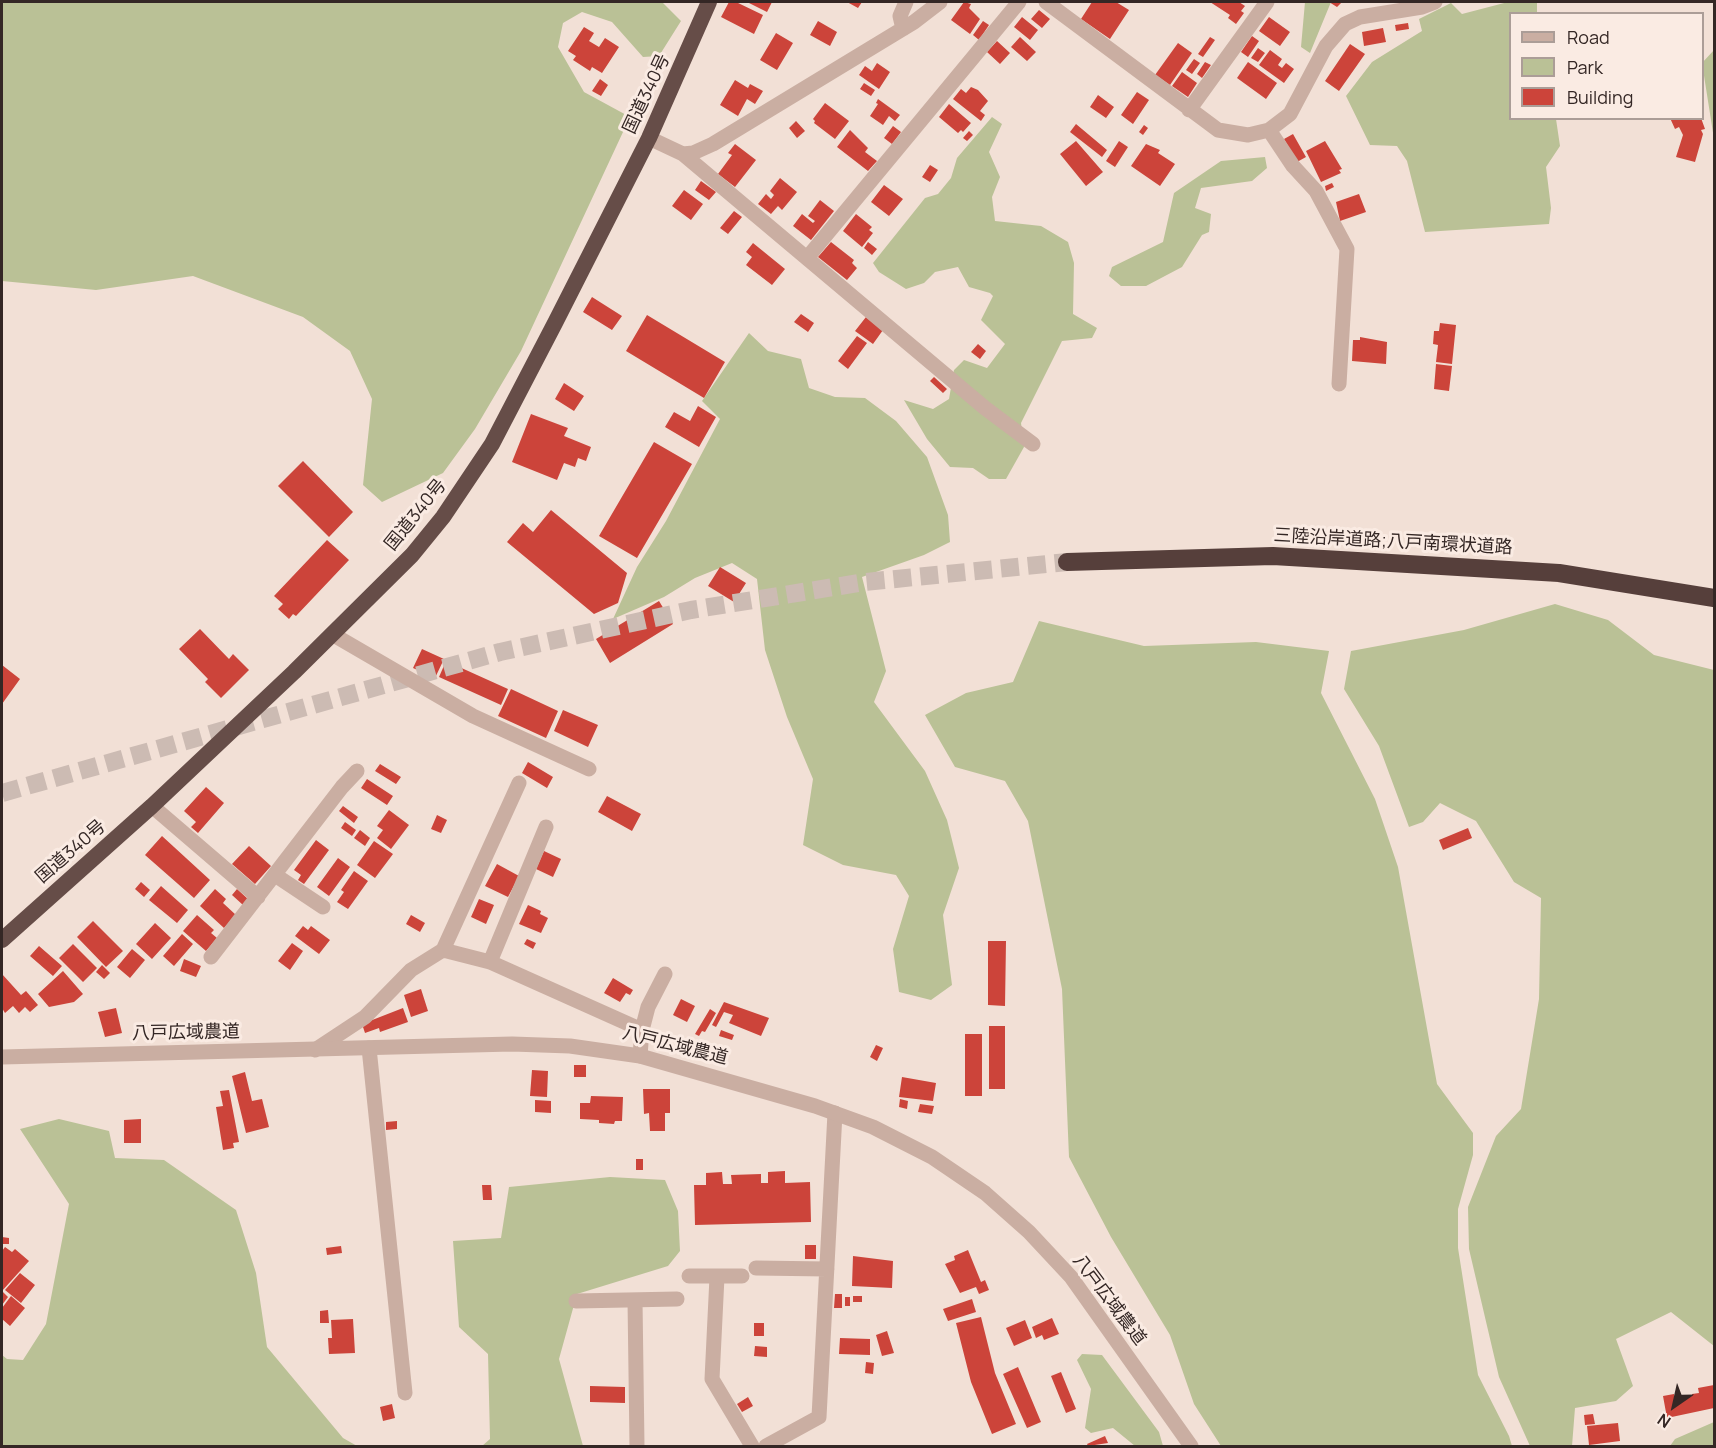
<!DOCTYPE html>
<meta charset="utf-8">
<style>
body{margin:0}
#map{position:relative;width:1716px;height:1448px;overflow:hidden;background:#f2e0d6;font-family:Manrope,sans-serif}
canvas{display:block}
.frame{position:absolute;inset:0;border:3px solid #342725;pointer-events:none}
.legend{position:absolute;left:1509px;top:12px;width:195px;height:108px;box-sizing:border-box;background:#faebe3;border:2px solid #ab9d97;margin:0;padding:8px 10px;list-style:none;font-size:18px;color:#342725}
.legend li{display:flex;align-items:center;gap:12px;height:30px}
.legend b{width:30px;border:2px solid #ab9d97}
.north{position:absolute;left:1644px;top:1376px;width:60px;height:60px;-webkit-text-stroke:4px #faebe3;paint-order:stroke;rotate:214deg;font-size:16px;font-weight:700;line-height:24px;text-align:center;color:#342725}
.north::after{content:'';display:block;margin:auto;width:21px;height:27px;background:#342725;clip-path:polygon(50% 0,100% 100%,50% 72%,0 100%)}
</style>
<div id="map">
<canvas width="1716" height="1448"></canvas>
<div class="frame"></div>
<ul class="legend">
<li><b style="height:8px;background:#caaea2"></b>Road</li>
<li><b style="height:16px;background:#bac196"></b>Park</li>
<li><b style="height:16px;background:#cc443a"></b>Building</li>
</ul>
<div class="north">N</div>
</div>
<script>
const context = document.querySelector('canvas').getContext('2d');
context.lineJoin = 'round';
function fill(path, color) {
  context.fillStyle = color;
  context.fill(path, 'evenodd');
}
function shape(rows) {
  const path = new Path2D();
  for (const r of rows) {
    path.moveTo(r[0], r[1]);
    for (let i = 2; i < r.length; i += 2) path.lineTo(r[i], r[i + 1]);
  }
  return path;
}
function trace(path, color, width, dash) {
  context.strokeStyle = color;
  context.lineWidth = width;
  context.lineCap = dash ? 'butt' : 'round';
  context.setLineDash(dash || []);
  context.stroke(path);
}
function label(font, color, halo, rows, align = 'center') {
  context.font = font + ' Manrope,"Noto Sans JP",sans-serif';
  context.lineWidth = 6;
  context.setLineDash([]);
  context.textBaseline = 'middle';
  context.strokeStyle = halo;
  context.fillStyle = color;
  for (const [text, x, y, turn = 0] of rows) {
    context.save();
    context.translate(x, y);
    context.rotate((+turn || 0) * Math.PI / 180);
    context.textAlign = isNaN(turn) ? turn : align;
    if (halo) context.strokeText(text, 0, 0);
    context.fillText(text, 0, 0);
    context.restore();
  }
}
fill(shape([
 [2,2,662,2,681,21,659,56,643,57,612,22,582,12,563,23,558,47,584,92,630,117,521,351,475,429,443,473,382,502,363,485,372,399,350,351,303,317,193,276,96,290,2,281],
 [1305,2,1331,2,1310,53,1301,47],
 [1508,2,1537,2,1537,13,1510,14,1510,118,1556,119,1560,146,1546,167,1551,208,1549,224,1425,232,1407,161,1397,146,1370,145,1346,96,1372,62,1422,31,1419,19,1451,3,1462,14],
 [1714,50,1714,139,1702,63],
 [992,117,1002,124,989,152,1000,177,992,197,995,221,1041,226,1068,242,1074,263,1073,314,1097,328,1092,338,1062,341,1021,423,1024,447,1006,479,989,479,973,468,950,467,927,439,904,400,933,409,949,399,954,370,964,360,987,368,1005,344,981,320,993,296,990,293,969,287,958,267,935,272,924,283,906,289,879,272,873,263,925,198,938,194,951,178,957,158],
 [1265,157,1267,168,1252,181,1201,188,1195,208,1211,214,1209,232,1202,235,1182,267,1146,286,1121,286,1109,276,1112,267,1163,242,1174,193,1221,161],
 [749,333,768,351,801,359,809,388,835,397,865,398,896,421,927,457,948,515,950,542,924,555,862,577,886,671,874,702,925,771,947,820,959,868,943,915,952,985,931,1000,899,992,893,949,909,896,896,875,843,865,803,845,813,779,787,717,765,650,757,579,732,563,695,578,664,597,613,619,637,567,666,521,720,419,702,401],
 [1555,604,1608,620,1654,655,1714,670,1714,1346,1671,1312,1616,1339,1633,1386,1616,1401,1575,1408,1572,1446,1530,1446,1499,1377,1469,1249,1468,1207,1496,1136,1521,1109,1539,999,1541,898,1514,882,1476,821,1440,803,1423,822,1409,827,1379,746,1344,689,1351,651,1464,630],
 [1039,621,1144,646,1256,642,1329,651,1321,693,1375,799,1398,867,1437,1084,1473,1133,1473,1155,1458,1209,1458,1248,1478,1375,1509,1436,1512,1446,1221,1446,1194,1404,1170,1335,1111,1237,1069,1157,1062,989,1028,821,1005,781,955,767,925,715,966,693,1013,682],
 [59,1119,109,1131,115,1158,164,1160,236,1210,256,1273,267,1347,343,1438,357,1446,2,1446,2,1355,7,1359,23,1360,46,1324,69,1204,20,1129],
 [610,1177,665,1180,678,1211,680,1251,668,1266,577,1294,559,1359,583,1446,482,1446,490,1439,488,1354,459,1327,453,1241,501,1238,509,1187],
 [1082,1354,1102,1355,1159,1432,1163,1446,1135,1446,1113,1428,1091,1433,1085,1428,1091,1389,1077,1360],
 [1714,1422,1714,1446,1670,1446,1675,1439]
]), '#bac196');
fill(shape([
 [729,2,736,2,763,15,754,34,721,17],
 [747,2,772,2,767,12],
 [847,2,862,2,858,8],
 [964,2,971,4,969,8,980,19,970,34,951,20],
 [1092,2,1116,2,1129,10,1110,39,1081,19],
 [1210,2,1239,2,1245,6,1241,11,1244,13,1236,24,1228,18,1230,15],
 [1329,2,1342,2,1337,7],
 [1039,10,1050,19,1042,28,1031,19],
 [1022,17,1038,30,1030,40,1014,27],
 [1269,17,1290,32,1280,46,1259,31],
 [818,21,837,32,830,46,810,35],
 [983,21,989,25,979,40,973,35],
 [1408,23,1409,29,1396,31,1395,25],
 [584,27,594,33,589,41,599,47,605,38,619,47,602,73,592,67,590,71,573,60,576,56,568,51],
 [1383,28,1386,42,1364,46,1362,32],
 [776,33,793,43,777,70,760,60],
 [1252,36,1259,41,1248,57,1241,52],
 [1020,37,1036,52,1027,61,1011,47],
 [1210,37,1215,40,1203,57,1198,54],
 [997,41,1010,53,1000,64,987,52],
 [1178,43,1192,53,1170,85,1155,75],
 [1350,44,1365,54,1339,91,1325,81],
 [1258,48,1265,53,1258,62,1251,58],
 [1270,50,1282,59,1278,65,1282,68,1286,63,1294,69,1284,83,1259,65],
 [1194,59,1200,63,1192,74,1186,70],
 [1205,62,1211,65,1202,78,1197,74],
 [1248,62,1277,83,1266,99,1237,78],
 [877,63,890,72,879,89,859,75,865,66,872,71],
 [1182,72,1197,83,1188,97,1172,86],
 [600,79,608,85,601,96,592,91],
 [735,80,748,88,750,84,763,91,755,104,747,99,738,116,720,105],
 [864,83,875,90,871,96,860,89],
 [971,87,978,90,988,101,980,111,985,115,981,121,953,99,961,89,966,93],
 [1137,92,1149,100,1133,124,1121,115],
 [1098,95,1114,107,1106,118,1090,107],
 [878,99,900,115,895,121,889,116,883,125,870,116,878,104,876,103],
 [825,103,849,121,835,139,814,123,815,121,813,119],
 [949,104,971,123,963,132,961,130,958,133,939,117],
 [1670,118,1701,118,1705,129,1701,130,1703,134,1695,162,1676,157,1683,135,1679,127,1675,129],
 [796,121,805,131,797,138,789,128],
 [1076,124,1107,150,1102,157,1070,132],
 [1144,125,1148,128,1143,135,1139,132],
 [893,126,901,132,892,144,884,138],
 [850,130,868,148,865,152,877,161,868,171,837,147],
 [969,131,973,135,967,141,963,138],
 [1293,134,1306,157,1297,162,1284,139],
 [1076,141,1103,172,1086,186,1060,154],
 [1119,141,1128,147,1115,167,1106,161],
 [1325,141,1342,169,1339,170,1341,173,1321,182,1306,151],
 [735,144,756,160,735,187,718,174,732,155,728,153],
 [1146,144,1160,150,1158,153,1175,164,1160,186,1131,166],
 [930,165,938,170,930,182,922,177],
 [780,178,797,192,782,210,778,206,771,214,758,204,766,194,771,199,774,195,770,191],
 [701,181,716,192,709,200,695,190],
 [1332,183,1334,187,1326,191,1325,186],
 [884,185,903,199,889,216,871,202],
 [684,190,703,204,691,220,672,206],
 [1359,194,1366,212,1340,221,1336,202],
 [820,200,834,211,811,240,793,226,802,214,813,223,815,221,808,216],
 [734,211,742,217,728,234,720,228],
 [856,214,872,227,869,230,873,233,862,247,843,231],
 [831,242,854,260,852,263,857,268,847,280,818,257],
 [868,242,877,249,872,255,864,248],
 [753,243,785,269,772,285,746,265,752,257,746,252],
 [592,297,622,316,612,330,583,312],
 [801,314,814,323,808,332,794,322],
 [647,315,725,362,704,398,626,351],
 [866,317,883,330,873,344,855,331],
 [1440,323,1456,325,1452,364,1436,362,1438,345,1433,344,1434,331,1439,331],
 [857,336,867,343,848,369,838,361],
 [1360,337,1387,342,1386,364,1352,361,1353,340,1360,340],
 [978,344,986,351,980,359,971,352],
 [1436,364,1452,366,1449,391,1434,389],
 [934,377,947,389,943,393,930,381],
 [564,383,584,396,574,411,555,399],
 [698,406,716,417,699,447,665,427,674,412,690,421],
 [531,414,568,428,564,436,591,447,586,461,578,458,575,467,564,463,557,480,512,462],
 [654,442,692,464,637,558,599,536],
 [303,461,353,512,329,537,278,486],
 [551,510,627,573,618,603,594,614,507,542,523,523,533,532],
 [327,540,349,560,296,616,293,614,289,619,278,609,283,604,274,596],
 [720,567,746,583,734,602,708,586],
 [659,601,673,624,610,663,596,639],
 [200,629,229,659,233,654,249,670,221,698,205,682,208,679,179,649],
 [422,649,444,659,435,678,413,668],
 [446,661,508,689,501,705,439,677],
 [2,665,20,679,2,704],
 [511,689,558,711,546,738,498,716],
 [563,710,598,725,588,747,554,731],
 [528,762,553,777,547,788,522,773],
 [380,764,401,777,396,784,375,771],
 [367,779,393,796,387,805,361,788],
 [206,787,224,803,198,833,191,827,196,822,184,811],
 [607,796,641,814,632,831,598,812],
 [343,806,358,817,354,823,339,811],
 [389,810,409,825,391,849,377,838,383,830,377,826],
 [437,815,447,820,441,833,431,829],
 [345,822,356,830,352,836,341,828],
 [1468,828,1472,838,1443,850,1439,840],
 [360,830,370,838,365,846,354,838],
 [162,836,210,880,194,898,145,855],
 [316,840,329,850,304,884,298,880,301,875,294,870],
 [374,841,393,854,375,878,357,865],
 [249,846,271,866,255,884,232,864],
 [544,851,561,859,553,877,536,869],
 [338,858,350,867,329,896,317,887],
 [497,864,519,876,508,897,485,886],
 [354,871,368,881,348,909,337,902,344,892,341,890],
 [141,882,150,890,144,897,135,889],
 [161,886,188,910,177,923,149,900],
 [215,889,226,899,223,903,236,915,224,928,200,906],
 [237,889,248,899,243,905,232,895],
 [479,899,494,905,486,924,471,917],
 [528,905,541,911,540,914,548,918,541,933,519,924],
 [197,915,214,930,211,933,217,938,206,951,183,931],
 [411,915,425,923,420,932,406,924],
 [93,921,123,951,106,967,77,937],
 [155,923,171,938,152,959,136,944],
 [303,926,308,930,311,926,330,940,319,954,295,936],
 [182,934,193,944,174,966,163,956],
 [527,939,536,943,533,949,524,944],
 [988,941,1006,941,1005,1006,988,1005],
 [292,943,303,951,290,970,278,961],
 [73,944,97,968,83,982,59,958],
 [39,946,62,966,53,976,30,956],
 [132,949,145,960,130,978,117,967],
 [184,959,201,966,196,977,180,971],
 [102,965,110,973,104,979,96,972],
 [63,971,83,994,74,1002,49,1007,38,994],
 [2,974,21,995,26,991,38,1005,30,1012,25,1007,19,1013,13,1006,5,1013,2,1008],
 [613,978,633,990,630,995,626,993,620,1002,604,993],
 [421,989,428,1011,411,1017,404,995],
 [681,999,695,1006,687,1022,673,1015],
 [724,1002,769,1018,761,1036,729,1023,733,1015,724,1012,716,1027,712,1025],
 [116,1008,122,1033,105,1037,98,1012],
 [403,1008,408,1022,380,1032,379,1028,365,1033,362,1024],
 [710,1009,716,1013,705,1032,702,1031,699,1036,695,1034],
 [989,1026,1005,1026,1005,1089,989,1089],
 [721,1030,734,1035,732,1040,719,1036],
 [965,1034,982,1034,982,1096,965,1096],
 [876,1045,883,1048,877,1061,870,1057],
 [574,1065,586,1065,586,1077,574,1077],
 [532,1070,548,1071,547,1097,530,1096],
 [245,1072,252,1101,262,1099,269,1127,246,1133,232,1076],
 [902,1077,936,1083,933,1101,899,1097],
 [643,1089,670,1089,670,1113,665,1113,665,1131,650,1131,649,1113,644,1114],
 [229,1090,239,1142,233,1143,234,1148,223,1150,216,1107,223,1106,220,1091],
 [591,1096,623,1097,622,1121,615,1121,614,1124,599,1123,599,1120,580,1119,580,1103,590,1103],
 [900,1099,908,1101,907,1109,899,1107],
 [535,1100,551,1101,551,1113,535,1112],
 [920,1104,934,1106,932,1114,918,1112],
 [141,1119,141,1143,124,1143,124,1120],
 [397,1121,397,1129,386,1130,386,1122],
 [636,1159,643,1159,643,1170,636,1170],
 [785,1171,785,1183,810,1182,811,1222,695,1225,694,1185,706,1185,706,1173,722,1172,723,1184,732,1184,731,1175,761,1174,761,1183,768,1183,768,1172],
 [482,1185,491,1185,492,1200,483,1200],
 [2,1237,9,1238,9,1244,2,1244],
 [805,1245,816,1245,816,1259,805,1259],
 [341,1246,342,1253,327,1255,326,1248],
 [5,1247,12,1252,15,1249,29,1261,2,1291,8,1297,2,1305,2,1251],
 [968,1250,981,1282,985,1280,989,1290,979,1294,976,1287,960,1293,945,1264,955,1260,954,1256],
 [853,1256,893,1261,892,1288,852,1286],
 [20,1273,35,1285,21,1303,5,1290],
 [835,1294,842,1294,842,1308,834,1308],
 [11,1296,25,1308,10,1326,2,1319,2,1308],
 [853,1296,862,1296,862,1302,853,1302],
 [845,1297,850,1297,850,1306,845,1306],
 [972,1299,976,1312,948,1321,943,1309],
 [328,1310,329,1323,320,1323,320,1311],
 [981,1317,995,1373,1016,1424,992,1434,971,1382,956,1323],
 [1052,1318,1059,1334,1044,1340,1042,1335,1036,1338,1032,1327],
 [353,1319,355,1353,329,1354,328,1338,332,1338,331,1320],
 [1025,1320,1032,1338,1014,1346,1006,1328],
 [754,1323,764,1323,764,1336,754,1336],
 [887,1331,894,1353,882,1356,876,1335],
 [840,1338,870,1339,870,1355,839,1354],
 [755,1346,767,1347,767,1357,754,1356],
 [866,1362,874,1363,873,1374,865,1373],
 [1018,1367,1041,1422,1027,1428,1003,1374],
 [1061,1372,1076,1409,1066,1413,1051,1376],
 [1714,1385,1714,1408,1667,1418,1663,1396,1674,1394,1675,1399,1692,1396,1692,1394,1699,1393,1698,1388],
 [590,1386,625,1387,625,1403,590,1402],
 [748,1397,753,1406,742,1412,737,1404],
 [392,1404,395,1418,383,1421,380,1407],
 [1593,1414,1595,1424,1585,1425,1584,1415],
 [1618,1423,1620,1441,1589,1445,1587,1426],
 [1105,1436,1108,1443,1088,1446,1087,1444]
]), '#cc443a');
trace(shape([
 [2,793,500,652,691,610,865,582,1067,562]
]), '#ccbbb3', 18, [18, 9]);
trace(shape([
 [1046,2,1218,130,1248,135,1269,130,1290,114,1326,46,1345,24,1360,17,1422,7,1435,2],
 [903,29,900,16,906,2],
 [1189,110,1267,2],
 [1269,130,1293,166,1316,191,1347,249,1339,384],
 [649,138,683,154,985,408,1033,444],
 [683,154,693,153,713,144,914,22,940,2],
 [807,258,1019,2],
 [332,634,473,716,589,769],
 [152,806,258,897],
 [275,875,323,907],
 [443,950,490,962,642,1030],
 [211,957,342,787,357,771],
 [490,962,546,827],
 [369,1048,405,1393],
 [315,1050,365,1017,411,970,443,950,519,783],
 [640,1056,642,1030,648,1007,665,974],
 [756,1268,827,1269],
 [689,1276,742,1276],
 [717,1277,712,1379,752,1446],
 [635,1300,637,1446],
 [576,1301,677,1299],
 [766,1446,819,1417,835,1113]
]), '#caaea2', 15);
trace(shape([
 [2,1057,512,1044,570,1046,640,1056,815,1106,873,1127,932,1157,985,1193,1029,1232,1071,1277,1191,1446]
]), '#caaea2', 15);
trace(shape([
 [2,940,152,806,294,672,412,555,443,517,492,444,555,323,649,138,709,2]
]), '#664d48', 16);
trace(shape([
 [1067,562,1273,556,1559,573,1714,598]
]), '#563f3b', 18);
label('18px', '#342725', '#faebe3', [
 ["国道340号",647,94,-65],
 ["国道340号",416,515,-51],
 ["三陸沿岸道路;八戸南環状道路",1393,542,3],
 ["国道340号",71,852,-41],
 ["八戸広域農道",186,1033,-1],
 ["八戸広域農道",675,1046,14],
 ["八戸広域農道",1109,1300,53]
]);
</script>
